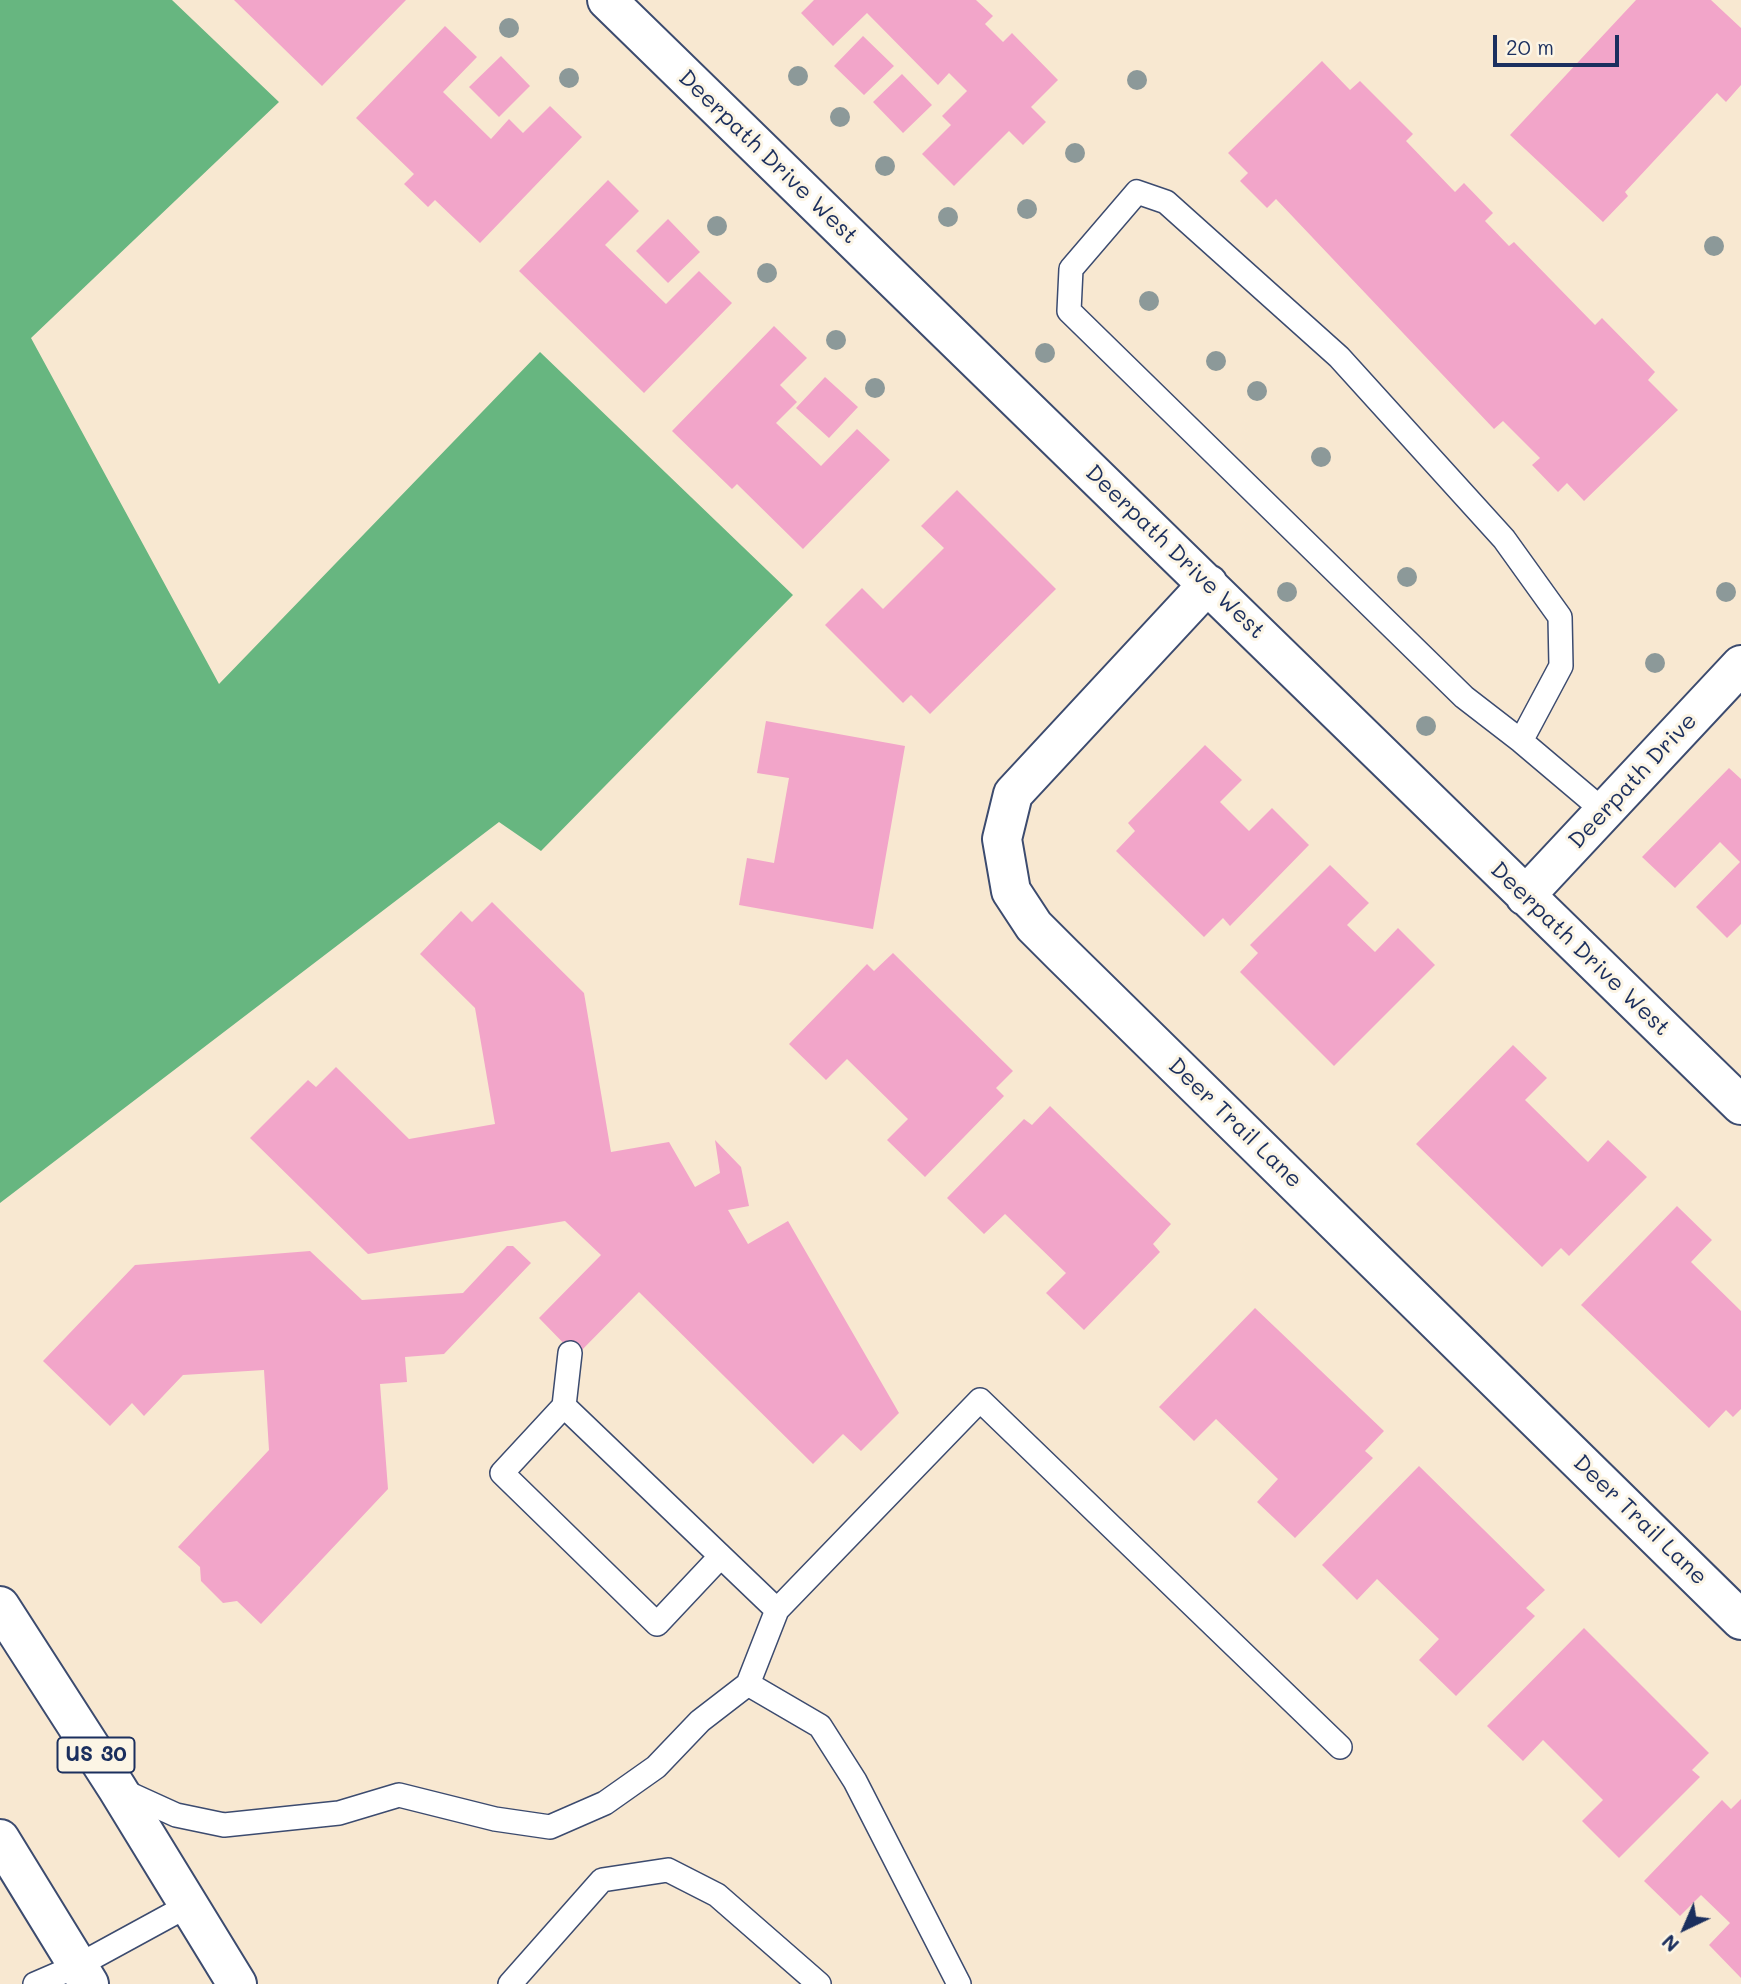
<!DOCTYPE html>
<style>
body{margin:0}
#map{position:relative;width:1741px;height:1984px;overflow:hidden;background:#f8e8d1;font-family:Mali,sans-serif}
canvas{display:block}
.north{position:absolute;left:1650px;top:1893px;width:70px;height:70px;-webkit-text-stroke:5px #fcf5e5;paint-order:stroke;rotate:224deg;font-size:19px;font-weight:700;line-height:28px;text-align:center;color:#1b2f5e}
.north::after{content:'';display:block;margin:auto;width:24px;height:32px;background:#1b2f5e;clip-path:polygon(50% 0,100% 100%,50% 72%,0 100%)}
.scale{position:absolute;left:1493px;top:35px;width:126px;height:32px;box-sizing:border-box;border:4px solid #1b2f5e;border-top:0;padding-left:9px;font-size:21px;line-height:24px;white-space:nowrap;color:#1b2f5e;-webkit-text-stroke:5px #fcf5e5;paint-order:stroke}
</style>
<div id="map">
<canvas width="1741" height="1984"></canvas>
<div class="north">N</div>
<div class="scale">20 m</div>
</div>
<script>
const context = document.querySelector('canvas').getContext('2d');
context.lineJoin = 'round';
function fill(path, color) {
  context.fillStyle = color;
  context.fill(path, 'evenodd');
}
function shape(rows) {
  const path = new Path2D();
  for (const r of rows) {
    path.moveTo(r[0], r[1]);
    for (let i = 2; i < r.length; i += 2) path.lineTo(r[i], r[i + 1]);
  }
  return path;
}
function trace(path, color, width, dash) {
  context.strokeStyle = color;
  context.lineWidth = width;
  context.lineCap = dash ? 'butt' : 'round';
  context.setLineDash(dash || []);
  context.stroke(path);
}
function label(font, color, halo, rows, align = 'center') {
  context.font = font + ' Mali,sans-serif';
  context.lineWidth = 6;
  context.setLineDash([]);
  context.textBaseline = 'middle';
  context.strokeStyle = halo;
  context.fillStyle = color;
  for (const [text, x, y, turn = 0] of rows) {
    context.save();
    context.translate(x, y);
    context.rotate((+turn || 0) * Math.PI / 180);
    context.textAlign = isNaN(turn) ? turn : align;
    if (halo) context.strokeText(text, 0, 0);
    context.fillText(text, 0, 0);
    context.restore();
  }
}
fill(shape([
 [0,0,172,0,279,102,31,338,219,684,540,352,793,595,541,851,499,822,0,1203]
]), '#67b680');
fill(shape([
 [234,0,406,0,322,86],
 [814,0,976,0,993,16,985,24,1003,42,1012,33,1058,80,1031,107,1046,122,1023,145,1009,131,954,186,922,154,951,125,942,116,967,91,949,73,938,85,867,13,833,46,801,13],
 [1636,0,1711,0,1741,28,1741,85,1726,102,1717,93,1625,192,1628,196,1603,222,1510,135],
 [445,26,477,57,443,92,491,139,509,119,523,133,550,106,582,137,480,243,435,200,428,207,404,184,414,174,356,118],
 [863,36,894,66,864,95,834,66],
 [501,56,530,86,499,117,469,87],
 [1322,61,1350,90,1360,81,1413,134,1406,141,1455,192,1464,183,1493,213,1485,221,1509,246,1514,242,1595,325,1602,318,1655,372,1648,380,1678,410,1584,501,1567,483,1558,492,1532,465,1540,458,1503,421,1494,429,1276,199,1267,208,1240,181,1248,173,1228,153],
 [902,74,932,105,903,133,873,102],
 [608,180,639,211,605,245,666,304,699,271,732,303,644,393,519,271],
 [668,219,700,252,668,283,636,251],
 [774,326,807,358,780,385,797,402,776,423,821,466,857,429,890,460,803,549,737,484,732,489,672,431],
 [825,377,858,407,829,438,796,408],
 [957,490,1056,589,930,714,911,695,903,703,825,625,862,588,883,609,944,548,921,526],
 [766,721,905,746,873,929,739,905,747,858,774,863,789,778,757,773],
 [1205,745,1242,780,1220,802,1249,831,1272,808,1309,845,1230,926,1223,918,1204,937,1116,851,1135,831,1128,823],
 [1729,768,1741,779,1741,924,1727,938,1696,907,1740,862,1720,842,1675,888,1642,857],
 [1330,865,1369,903,1347,925,1375,952,1398,928,1435,965,1334,1066,1240,972,1258,953,1250,945],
 [492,902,584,993,611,1152,669,1142,695,1187,720,1173,715,1140,741,1167,749,1206,728,1210,748,1244,788,1221,899,1413,861,1451,843,1434,813,1464,639,1292,576,1356,539,1318,601,1255,565,1221,368,1254,250,1138,308,1080,316,1087,336,1067,409,1139,495,1124,475,1008,420,954,461,911,472,922],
 [893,953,1013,1071,996,1088,1004,1096,925,1177,887,1140,908,1119,847,1059,826,1080,789,1044,867,964,874,971],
 [1513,1045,1547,1078,1525,1100,1588,1162,1608,1140,1647,1177,1569,1256,1561,1248,1542,1267,1416,1144],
 [1050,1106,1171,1224,1153,1244,1160,1252,1084,1330,1046,1293,1066,1273,1005,1214,984,1234,947,1198,1024,1119,1032,1125],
 [1677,1206,1712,1240,1691,1262,1741,1311,1741,1409,1733,1417,1726,1410,1709,1428,1581,1305],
 [507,1246,513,1246,531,1263,444,1354,405,1357,407,1382,380,1384,388,1489,261,1624,237,1601,223,1603,201,1581,200,1567,178,1547,269,1450,264,1370,183,1375,144,1416,132,1403,110,1426,43,1361,135,1265,310,1251,362,1300,463,1293],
 [1255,1308,1384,1431,1365,1451,1373,1458,1295,1538,1257,1502,1278,1479,1216,1419,1194,1441,1159,1407],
 [1419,1466,1545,1590,1526,1608,1535,1616,1456,1696,1419,1660,1439,1639,1377,1579,1357,1600,1322,1565],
 [1584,1628,1709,1753,1692,1770,1700,1777,1619,1858,1582,1821,1603,1800,1543,1740,1523,1761,1487,1726],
 [1741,1799,1741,1978,1709,1945,1730,1923,1701,1895,1680,1916,1644,1881,1722,1800,1731,1809]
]), '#f2a5c9');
const service = shape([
 [1521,741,1561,666,1560,617,1504,539,1339,357,1166,202,1137,192,1071,269,1069,311,1464,697,1521,741,1605,812],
 [564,1406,502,1473,657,1624,720,1557],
 [777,1610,980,1400,1340,1747],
 [748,1684,820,1726,855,1781,959,1984],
 [121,1790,176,1815,224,1825,339,1813,399,1795,495,1819,550,1827,605,1803,656,1767,700,1721,748,1684,777,1610,564,1406,570,1353],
 [35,1984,79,1965,189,1905],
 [510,1984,602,1880,668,1870,717,1895,819,1984]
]);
const minor = shape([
 [607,0,1741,1105],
 [1208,584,1013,794,1002,839,1011,891,1034,926,1063,955,1741,1620],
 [1525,896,1741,665]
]);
const primary = shape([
 [0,1606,117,1788,237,1984],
 [0,1839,89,1984]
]);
trace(service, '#3c4b6f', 26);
trace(minor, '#3c4b6f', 42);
trace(primary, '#3c4b6f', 42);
trace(service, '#fff', 23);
trace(minor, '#fff', 38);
trace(primary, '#fff', 38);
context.fillStyle = '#8c9999';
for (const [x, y] of [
 [509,28],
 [798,76],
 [569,78],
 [1137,80],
 [840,117],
 [1075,153],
 [885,166],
 [1027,209],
 [948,217],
 [717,226],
 [1714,246],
 [767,273],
 [1149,301],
 [836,340],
 [1045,353],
 [1216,361],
 [875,388],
 [1257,391],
 [1321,457],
 [1407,577],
 [1287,592],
 [1726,592],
 [1655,663],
 [1426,726]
]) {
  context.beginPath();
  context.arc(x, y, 10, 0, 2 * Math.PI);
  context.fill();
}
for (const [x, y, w] of [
 [96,1755,77]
]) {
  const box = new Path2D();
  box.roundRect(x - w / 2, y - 17.5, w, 35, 5);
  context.fillStyle = '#fcf5e5';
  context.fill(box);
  trace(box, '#1b2f5e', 2);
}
label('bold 21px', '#1b2f5e', null, [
 ["US 30",96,1755]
]);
label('23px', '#1b2f5e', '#fcf5e5', [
 ["Deerpath Drive West",768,157,44],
 ["Deerpath Drive West",1175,552,44],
 ["Deerpath Drive",1633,781,-47],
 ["Deerpath Drive West",1580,949,44],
 ["Deer Trail Lane",1235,1123,44],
 ["Deer Trail Lane",1640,1520,44]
]);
</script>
